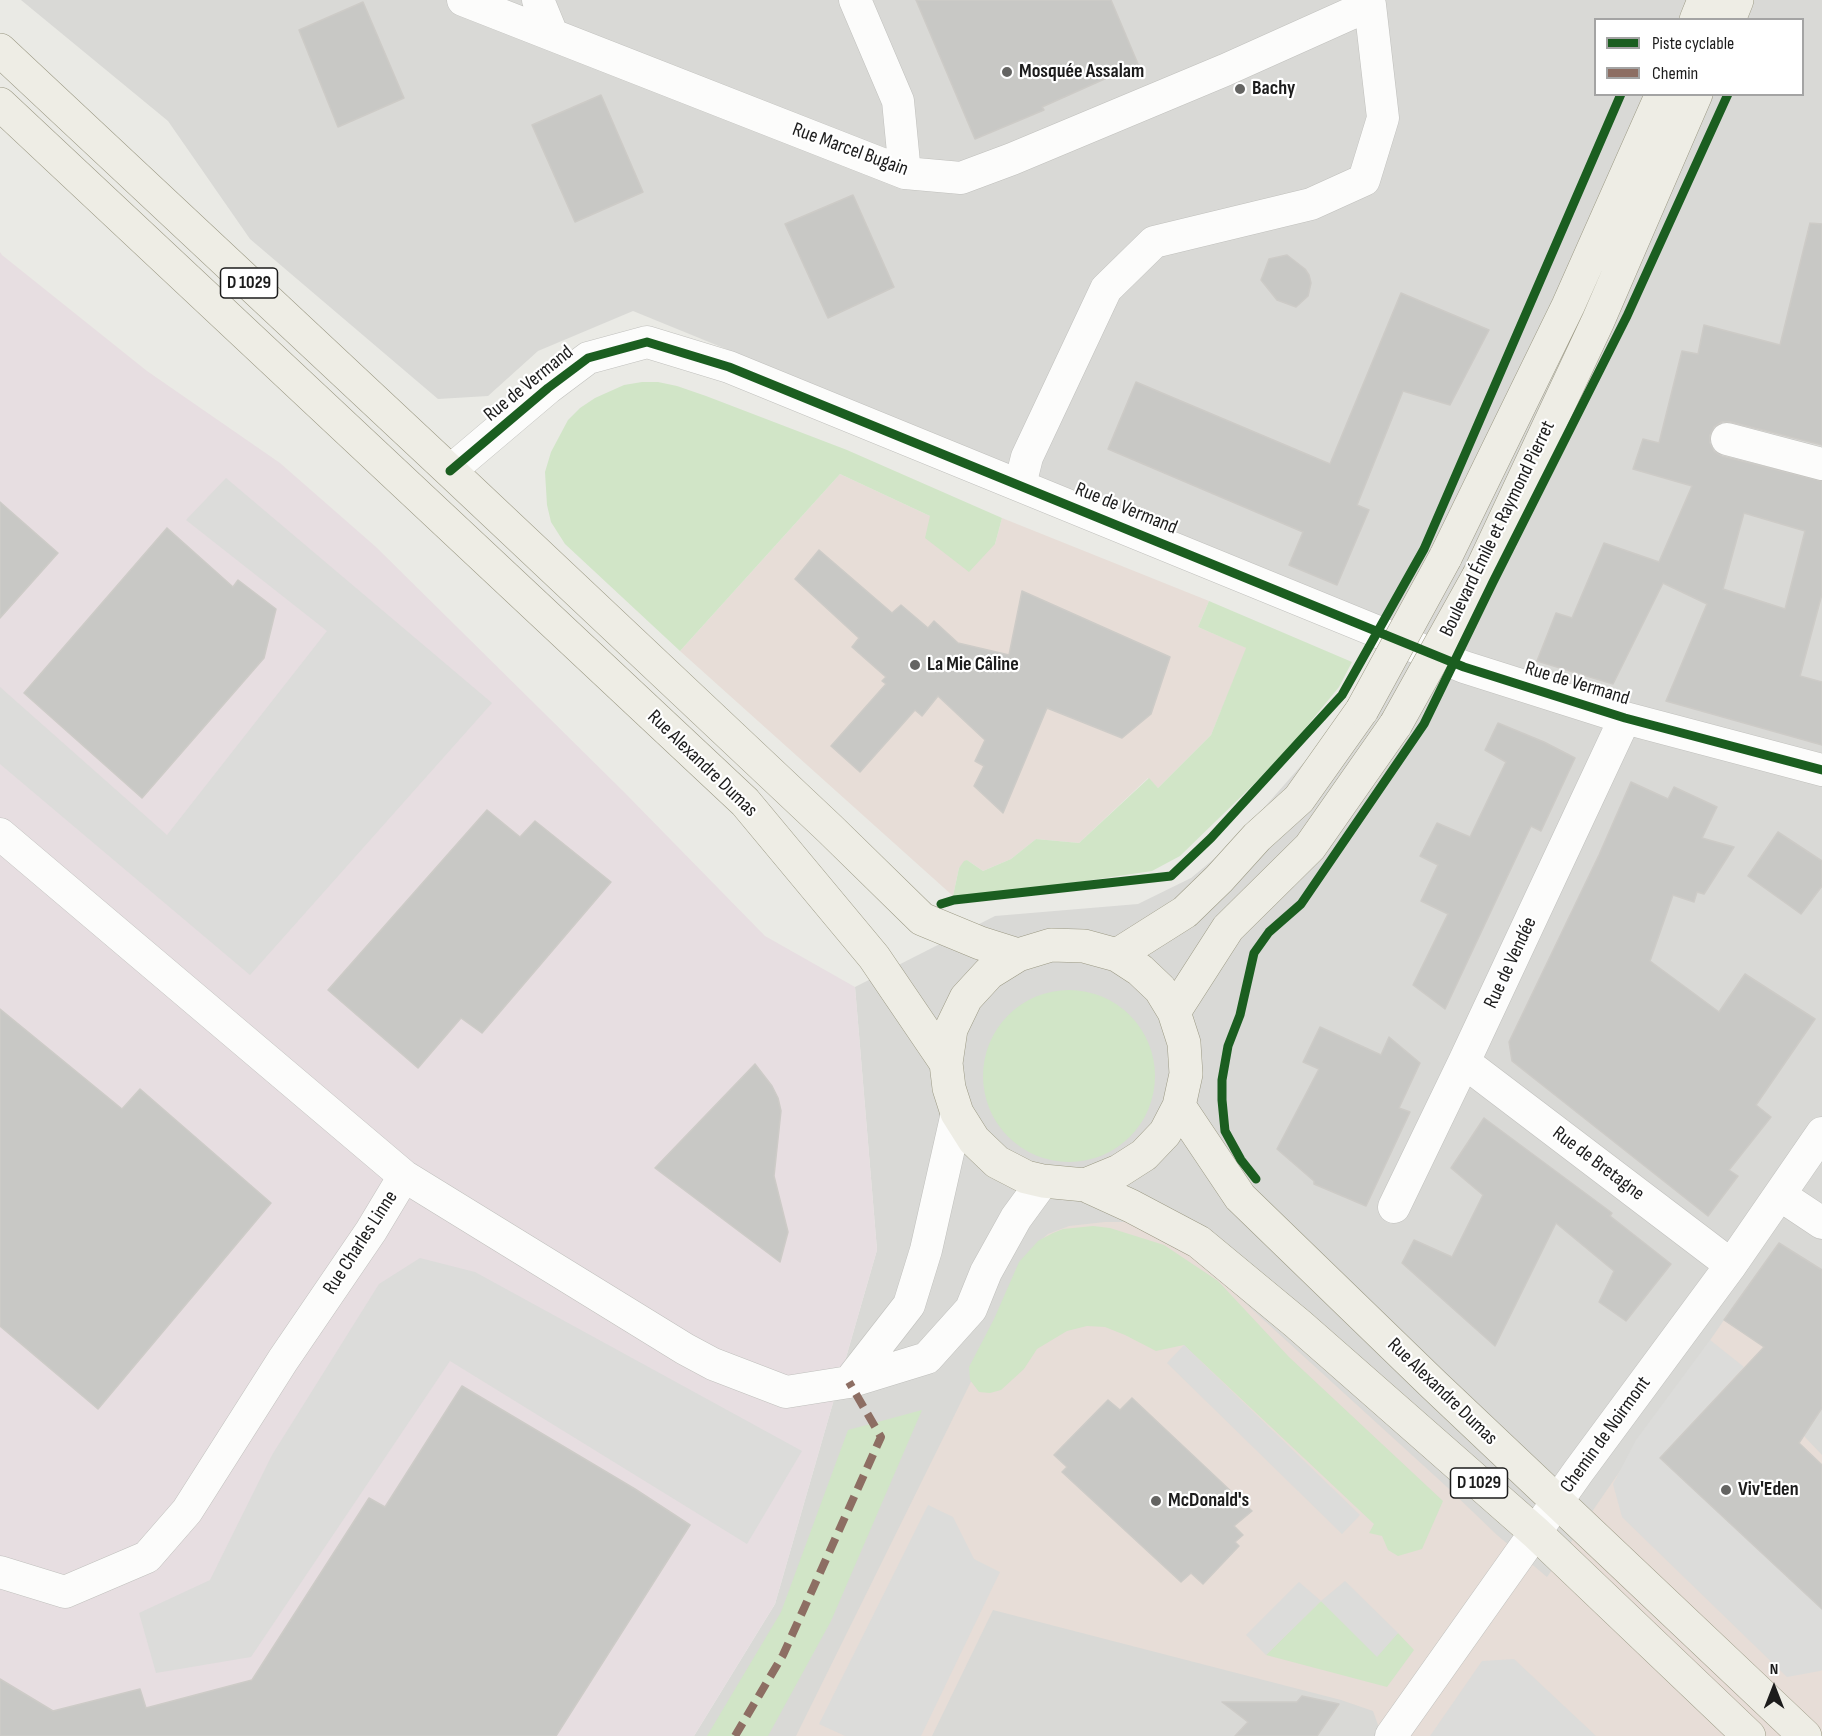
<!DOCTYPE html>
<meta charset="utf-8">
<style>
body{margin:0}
#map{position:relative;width:1822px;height:1736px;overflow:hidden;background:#eaeae5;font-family:"Sofia Sans Condensed",sans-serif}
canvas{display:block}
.legend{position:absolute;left:1594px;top:18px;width:210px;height:78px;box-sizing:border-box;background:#fff;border:2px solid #a4a4a4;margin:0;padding:8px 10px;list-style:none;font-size:18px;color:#1c1c1c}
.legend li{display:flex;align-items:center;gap:12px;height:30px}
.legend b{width:30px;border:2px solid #a4a4a4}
.north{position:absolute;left:1744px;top:1658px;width:60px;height:60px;-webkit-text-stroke:4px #fff;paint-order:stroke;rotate:0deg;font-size:16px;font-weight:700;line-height:24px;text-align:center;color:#1c1c1c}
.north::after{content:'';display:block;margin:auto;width:21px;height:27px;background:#1c1c1c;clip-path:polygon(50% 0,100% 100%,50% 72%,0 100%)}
</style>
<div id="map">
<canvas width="1822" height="1736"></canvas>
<ul class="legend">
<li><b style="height:8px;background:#1b5e20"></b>Piste cyclable</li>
<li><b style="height:8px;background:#8d6e63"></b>Chemin</li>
</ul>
<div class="north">N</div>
</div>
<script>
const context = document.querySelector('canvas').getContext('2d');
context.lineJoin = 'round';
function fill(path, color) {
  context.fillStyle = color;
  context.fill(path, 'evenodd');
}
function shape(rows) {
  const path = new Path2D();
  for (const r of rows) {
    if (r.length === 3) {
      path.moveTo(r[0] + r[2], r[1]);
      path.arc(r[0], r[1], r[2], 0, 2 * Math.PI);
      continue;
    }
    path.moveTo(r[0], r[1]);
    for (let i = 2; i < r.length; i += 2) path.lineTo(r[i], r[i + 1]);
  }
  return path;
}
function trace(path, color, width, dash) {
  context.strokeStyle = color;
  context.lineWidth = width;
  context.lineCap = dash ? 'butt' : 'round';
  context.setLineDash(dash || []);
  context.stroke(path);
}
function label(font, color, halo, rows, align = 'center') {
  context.font = font + ' "Sofia Sans Condensed",sans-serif';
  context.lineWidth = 4.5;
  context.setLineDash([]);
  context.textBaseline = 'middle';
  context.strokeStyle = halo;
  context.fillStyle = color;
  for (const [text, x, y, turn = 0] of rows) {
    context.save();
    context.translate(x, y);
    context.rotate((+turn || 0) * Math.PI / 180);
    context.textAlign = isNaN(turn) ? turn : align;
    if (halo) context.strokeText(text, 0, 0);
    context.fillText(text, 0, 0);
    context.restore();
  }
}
fill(shape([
 [21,0,1822,0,1822,1736,694,1736,775,1604,877,1250,855,987,995,916,1138,904,1191,878,1233,843,1343,718,1395,622,633,311,538,351,488,396,438,399,250,239,168,121],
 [1596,20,1802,20,1802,94,1596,94]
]), '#d9d9d6');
fill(shape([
 [840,474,930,516,995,544,1002,518,1209,601,1198,627,1247,648,1211,735,1158,788,1148,778,1079,843,1036,839,1011,859,983,871,967,860,959,868,953,896,680,651],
 [1105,1222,1126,1222,1176,1240,1447,1487,1497,1535,1547,1577,1724,1320,1822,1385,1822,1408,1804,1436,1822,1455,1822,1736,1382,1736,1373,1711,1341,1700,993,1610,932,1736,796,1736,1041,1240,1048,1234,1069,1226]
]), '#e7ddd7');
fill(shape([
 [0,252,2,255,147,371,280,463,376,547,625,793,765,936,855,987,877,1250,775,1604,694,1736,0,1736]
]), '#e7dee1');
fill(shape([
 [642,382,658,382,677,386,706,396,847,450,1002,518,995,544,969,572,925,538,930,516,840,474,680,651,565,544,551,522,547,505,545,472,551,452,568,420,580,408,595,398,624,385],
 [1209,601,1352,662,1339,687,1298,737,1253,785,1180,856,1152,871,1038,888,953,896,959,868,964,861,967,860,983,871,1011,859,1036,839,1079,843,1149,778,1158,788,1211,735,1246,648,1198,627],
 [1069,1076,86],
 [1093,1226,1110,1228,1164,1245,1218,1281,1289,1357,1443,1501,1422,1549,1398,1556,1388,1550,1382,1536,1369,1533,1374,1524,1184,1345,1156,1351,1125,1335,1105,1327,1087,1326,1067,1331,1037,1349,1024,1369,1001,1390,990,1393,979,1392,970,1380,969,1367,994,1319,1019,1262,1038,1241,1053,1233,1063,1229],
 [922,1410,831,1621,768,1736,707,1736,781,1612,848,1430],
 [1321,1601,1377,1656,1398,1633,1414,1650,1387,1687,1266,1655]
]), '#d1e5c7');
fill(shape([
 [226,478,492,703,250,975,0,764,0,687,167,835,327,631,186,520],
 [420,1258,475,1272,802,1451,747,1544,450,1361,251,1657,156,1673,139,1613,210,1580,272,1455,379,1284],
 [1710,1340,1744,1367,1660,1458,1822,1608,1822,1670,1820,1671,1787,1677,1622,1517,1613,1484,1636,1440],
 [1184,1345,1360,1515,1342,1534,1167,1363],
 [928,1505,953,1517,974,1559,1000,1572,921,1736,845,1736,819,1724],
 [1345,1581,1398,1633,1377,1657,1321,1601,1266,1655,1246,1635,1299,1582,1321,1601],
 [1514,1659,1596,1736,1430,1736,1482,1661]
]), '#dcdcda');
const building = shape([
 [916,0,1111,0,1138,64,1042,107,1044,110,975,139,916,0],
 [363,2,404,98,338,127,299,30,363,2],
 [601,95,643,192,575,222,532,125,601,95],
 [853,195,894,287,828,318,785,224,853,195],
 [1810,223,1822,224,1822,445,1731,422,1722,422,1714,427,1710,435,1710,443,1714,451,1722,456,1822,481,1822,594,1800,676,1822,682,1822,745,1666,701,1707,604,1663,583,1613,684,1537,661,1556,613,1572,618,1604,543,1659,562,1692,486,1633,469,1643,439,1659,443,1682,351,1698,354,1704,325,1780,345,1810,223],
 [1744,513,1805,531,1785,609,1723,589,1744,513],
 [1287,255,1305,269,1309,275,1311,283,1308,296,1296,307,1277,300,1261,280,1269,259,1287,255],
 [1401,293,1489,330,1450,405,1403,391,1357,505,1369,510,1337,585,1289,565,1303,532,1108,449,1136,382,1330,464,1401,293],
 [0,502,58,553,0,618,0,502],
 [167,528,233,587,238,580,276,609,264,658,142,798,24,693,167,528],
 [819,550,892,613,901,605,928,628,934,621,958,643,1009,655,1022,591,1170,657,1151,714,1122,738,1047,708,1003,813,974,786,984,766,975,761,985,740,938,696,922,716,915,710,860,772,831,746,886,684,882,681,886,677,852,647,859,638,795,579,819,550],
 [1498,723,1544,742,1575,758,1541,831,1531,826,1445,1009,1413,985,1448,914,1421,901,1438,865,1420,856,1437,823,1470,837,1506,762,1485,750,1498,723],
 [1631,782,1668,799,1674,787,1717,807,1702,838,1734,847,1704,894,1697,892,1694,902,1673,895,1650,961,1719,1012,1745,974,1815,1019,1756,1105,1771,1117,1729,1170,1738,1176,1708,1216,1512,1061,1509,1042,1599,855,1631,782],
 [487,810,520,837,535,821,611,882,482,1033,461,1018,418,1068,328,990,487,810],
 [1778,832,1822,861,1822,886,1801,914,1748,876,1778,832],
 [0,1009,122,1109,140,1089,271,1203,98,1409,0,1326,0,1009],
 [1320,1027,1381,1055,1389,1037,1420,1063,1399,1108,1410,1112,1366,1206,1314,1184,1314,1181,1277,1149,1319,1069,1303,1062,1320,1027],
 [755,1064,772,1086,778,1098,781,1111,774,1176,788,1232,780,1262,655,1168,755,1064],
 [1484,1118,1612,1213,1610,1216,1671,1264,1626,1321,1599,1302,1614,1271,1556,1223,1495,1346,1402,1263,1414,1240,1452,1257,1483,1195,1451,1168,1484,1118],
 [1779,1243,1822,1270,1822,1408,1799,1443,1822,1465,1822,1609,1660,1458,1764,1347,1724,1320,1779,1243],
 [462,1386,635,1489,690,1525,556,1736,0,1736,0,1679,53,1711,140,1689,146,1708,252,1680,369,1498,385,1507,462,1386],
 [1132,1398,1252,1511,1234,1526,1243,1535,1235,1542,1239,1546,1203,1584,1191,1573,1181,1582,1062,1472,1067,1467,1054,1455,1108,1400,1120,1410,1132,1398],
 [1302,1696,1339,1704,1317,1736,1235,1736,1248,1722,1222,1702,1297,1702,1302,1696]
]);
fill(building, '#c8c8c5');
trace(building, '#cdcbc7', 1.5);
const street = shape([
 [463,0,905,173,961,178,1012,159,1225,70,1370,5],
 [538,0,552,34],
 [855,0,898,101,905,173],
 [1727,439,1822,464],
 [450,471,548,388,588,358,647,342,729,367,1464,667,1625,718,1822,770],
 [1020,485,1027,457,1106,289,1154,242,1311,204,1364,180,1383,118,1370,5,1367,0],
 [0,834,404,1176,685,1349,713,1364,786,1392,849,1382,927,1358,971,1309,986,1272,1016,1218,1043,1181],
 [1464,1062,1731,1265],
 [1780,1195,1822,1223],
 [1394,1207,1464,1062,1625,718],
 [849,1382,909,1305,926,1250,957,1113],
 [0,1572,65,1592,147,1557,187,1511,283,1360,371,1231,404,1176],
 [1391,1736,1578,1472,1731,1265,1822,1133]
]);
const primary = shape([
 [1696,20,1704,0],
 [1729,20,1737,0],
 [0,50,450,471,830,829,922,919,980,943,1018,955],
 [0,104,745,802,874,957,946,1063],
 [1445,558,1568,306,1662,94],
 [1479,575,1598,321,1696,94],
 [1117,955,1185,912,1219,879,1257,837,1299,799,1362,710],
 [1174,1012,1228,928,1310,847,1396,724],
 [1179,1106,1240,1197,1433,1384,1805,1736],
 [1085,1185,1119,1171,1144,1155,1165,1133,1179,1106,1186,1074,1184,1043,1174,1012,1160,989,1140,970,1117,955,1084,946,1051,945,1018,955,989,973,966,998,951,1029,946,1063,949,1088,957,1113,974,1140,997,1162,1026,1177,1043,1181,1085,1185,1131,1206,1199,1242,1298,1324,1536,1533,1749,1736]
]);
trace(street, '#c0c0bd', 33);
trace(primary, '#9c9a85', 34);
trace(street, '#fcfcfb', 32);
trace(primary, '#eeede5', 33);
const primaryBridge = shape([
 [1362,710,1445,558],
 [1396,724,1479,575]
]);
trace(primaryBridge, '#9c9a85', 34, []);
trace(primaryBridge, '#eeede5', 33);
trace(shape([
 [735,1736,783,1655,881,1437,849,1382]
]), '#8d6e63', 8, [15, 8]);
trace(shape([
 [450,471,548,388,588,358,647,342,729,367,1464,667,1625,718,1822,770],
 [941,904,954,900,1171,876,1211,838,1342,695,1424,549,1621,94],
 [1256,1179,1241,1160,1225,1131,1222,1100,1222,1080,1228,1046,1240,1015,1254,953,1269,932,1301,904,1424,724,1493,582,1627,316,1728,94]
]), '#1b5e20', 9);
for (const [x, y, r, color] of [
 [1007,72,6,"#646462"],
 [1240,89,6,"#646462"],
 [915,665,6,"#646462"],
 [1726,1490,6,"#646462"],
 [1156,1501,6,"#646462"]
]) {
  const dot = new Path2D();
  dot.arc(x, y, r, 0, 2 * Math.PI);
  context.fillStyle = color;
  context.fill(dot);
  trace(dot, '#fff', 2);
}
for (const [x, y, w] of [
 [249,283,57],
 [1479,1483,57]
]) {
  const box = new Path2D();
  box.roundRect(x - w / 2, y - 15, w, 30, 4.5);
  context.fillStyle = '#fff';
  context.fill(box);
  trace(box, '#1c1c1c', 1.5);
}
label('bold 18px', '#1c1c1c', null, [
 ["D 1029",249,283],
 ["D 1029",1479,1483]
]);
label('bold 20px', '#1c1c1c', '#fff', [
 ["Mosquée Assalam",1019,72],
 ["Bachy",1252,89],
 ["La Mie Câline",927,665],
 ["Viv'Eden",1738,1490],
 ["McDonald's",1168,1501]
], 'left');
label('20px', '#1c1c1c', '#fff', [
 ["Rue Marcel Bugain",850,150,20],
 ["Rue de Vermand",529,384,-39],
 ["Rue de Vermand",1126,509,22],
 ["Boulevard Émile et Raymond Pierret",1498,529,-64],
 ["Rue de Vermand",1577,684,17],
 ["Rue Alexandre Dumas",702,764,44],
 ["Rue de Vendée",1511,963,-65],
 ["Rue de Bretagne",1598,1164,37],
 ["Rue Charles Linne",361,1243,-57],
 ["Rue Alexandre Dumas",1442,1392,44],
 ["Chemin de Noirmont",1606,1435,-54]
]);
</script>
